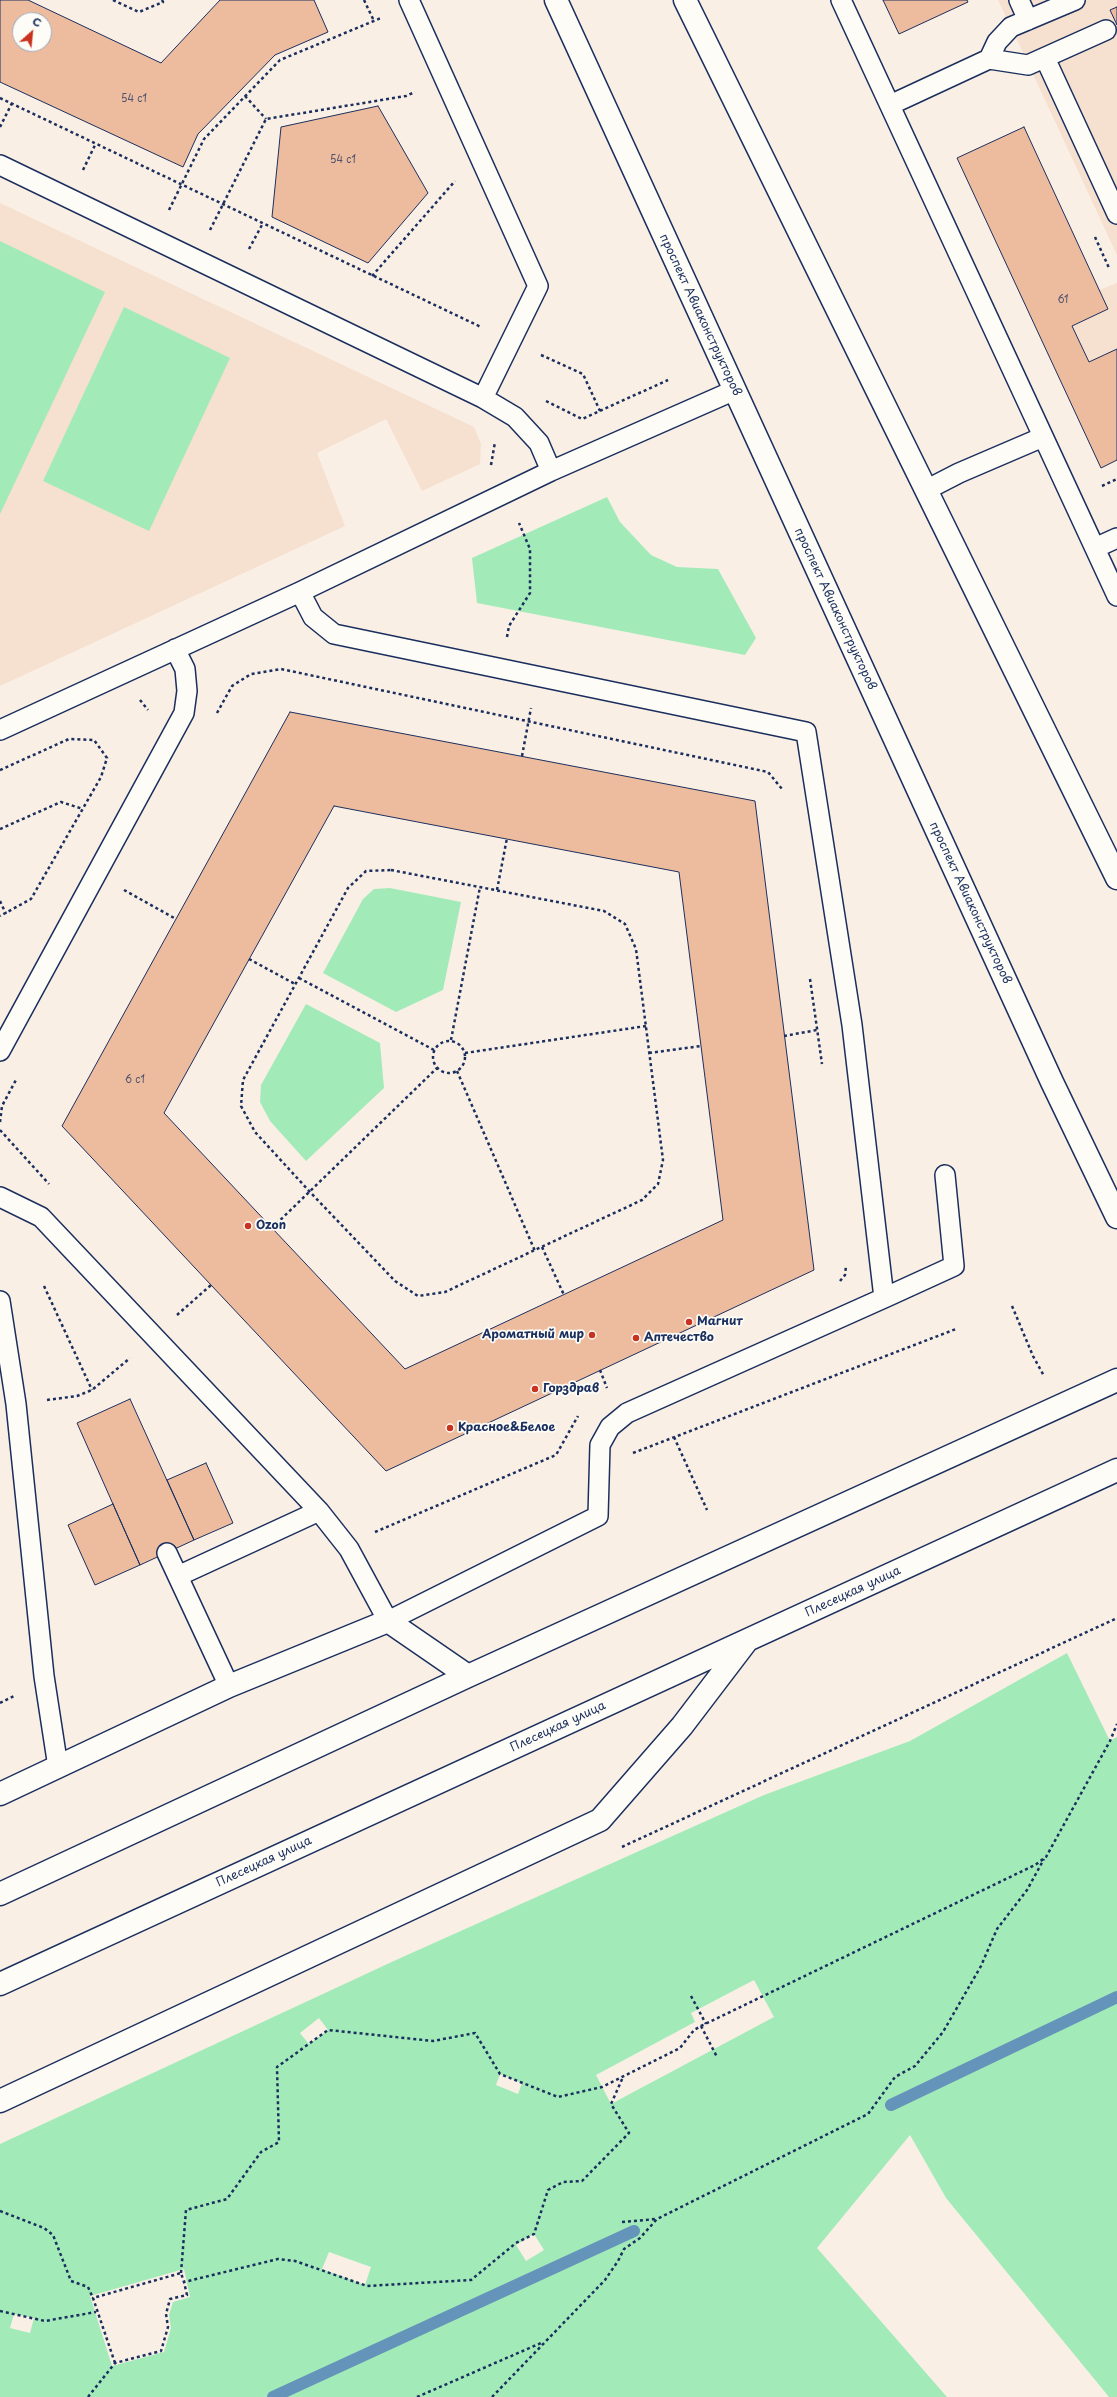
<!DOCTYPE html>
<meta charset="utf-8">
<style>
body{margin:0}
#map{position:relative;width:1117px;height:2397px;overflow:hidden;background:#faefe5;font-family:"Playpen Sans",sans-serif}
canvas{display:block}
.north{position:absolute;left:12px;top:12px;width:40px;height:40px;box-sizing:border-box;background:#fdfcf7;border:1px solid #a3aaba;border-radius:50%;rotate:27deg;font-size:11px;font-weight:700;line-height:16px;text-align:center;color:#1b2f5e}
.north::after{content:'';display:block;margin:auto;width:14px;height:18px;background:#c8321e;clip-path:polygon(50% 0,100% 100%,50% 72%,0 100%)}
</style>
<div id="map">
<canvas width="1117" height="2397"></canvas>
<div class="north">С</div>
</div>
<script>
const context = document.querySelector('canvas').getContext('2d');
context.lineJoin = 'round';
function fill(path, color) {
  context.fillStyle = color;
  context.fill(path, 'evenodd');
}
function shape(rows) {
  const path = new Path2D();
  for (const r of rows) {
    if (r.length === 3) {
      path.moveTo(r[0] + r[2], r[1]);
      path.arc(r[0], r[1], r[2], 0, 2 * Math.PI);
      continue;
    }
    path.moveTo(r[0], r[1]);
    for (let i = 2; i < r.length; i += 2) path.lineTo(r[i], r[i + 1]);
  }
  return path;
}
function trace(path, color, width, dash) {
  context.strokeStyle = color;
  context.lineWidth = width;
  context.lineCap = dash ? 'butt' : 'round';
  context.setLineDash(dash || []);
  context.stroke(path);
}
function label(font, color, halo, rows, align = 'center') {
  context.font = font + ' "Playpen Sans",sans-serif';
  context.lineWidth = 3.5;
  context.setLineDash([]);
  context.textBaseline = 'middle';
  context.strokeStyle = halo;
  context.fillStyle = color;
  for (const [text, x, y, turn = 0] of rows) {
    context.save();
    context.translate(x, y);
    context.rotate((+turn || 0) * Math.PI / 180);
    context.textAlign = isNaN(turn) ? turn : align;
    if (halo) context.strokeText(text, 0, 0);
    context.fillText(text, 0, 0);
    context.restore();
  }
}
fill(shape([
 [998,0,1117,0,1117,255,1019,44],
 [0,203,474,427,481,444,480,464,422,491,386,419,317,453,345,526,0,686],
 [1117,283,1117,349,1089,362,1072,326,1108,309,1099,290]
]), '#f6e0d0');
fill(shape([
 [0,241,105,292,0,514],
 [124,307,230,358,149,531,43,481],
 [607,497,620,522,651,555,677,567,718,569,756,638,745,655,477,603,472,558],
 [390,888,461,902,443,990,396,1012,323,973,363,899,374,889],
 [306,1004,380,1043,384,1088,306,1161,270,1121,260,1102,261,1085],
 [1067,1653,1110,1741,1117,1737,1117,2397,1109,2397,946,2198,910,2135,817,2248,947,2397,0,2397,0,2144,396,1960,764,1795,910,1741],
 [754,1980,774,2017,611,2104,596,2075,695,2022,691,2013],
 [319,2018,328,2030,309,2044,300,2033],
 [500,2074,522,2083,518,2094,496,2085],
 [534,2234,544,2250,526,2261,516,2245],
 [329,2252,371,2267,365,2285,322,2269],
 [184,2269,190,2297,173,2302,169,2315,171,2328,164,2352,112,2366,90,2296],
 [14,2314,34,2318,30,2333,10,2328]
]), '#a2ebb9');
trace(shape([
 [891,2105,1117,1997],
 [273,2397,634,2231]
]), '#6594ba', 12);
const building = shape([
 [0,0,28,0,161,63,220,0,314,0,328,32,275,55,198,134,183,167,0,82,0,0],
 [20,20,44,20,44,44,20,44,20,20],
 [883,0,967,0,968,2,899,34,883,0],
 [1117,7,1117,25,1110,10,1117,7],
 [378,106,428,193,368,263,272,217,281,127,378,106],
 [1024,127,1108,309,1072,326,1089,362,1117,349,1117,460,1101,468,957,158,1024,127],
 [290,712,755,801,814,1270,386,1471,211,1285,62,1126,290,712],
 [334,806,679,872,723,1220,405,1369,272,1228,164,1113,334,806],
 [130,1399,194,1540,140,1565,77,1423,130,1399],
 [206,1463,233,1523,194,1540,167,1480,206,1463],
 [113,1504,140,1565,95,1585,68,1525,113,1504]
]);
fill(building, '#edbc9e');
trace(building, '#1b2f5e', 1);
const lane = shape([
 [409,0,538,286,483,398],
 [841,0,1117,596],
 [1019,0,1028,20],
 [1075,0,1011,27,997,42,989,59,1028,65,1106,30],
 [1045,58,1117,214],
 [890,105,989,59],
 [0,165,483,398,515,417,539,443,551,471],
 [926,490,959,473,1043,437],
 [1095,548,1117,538],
 [0,730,300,592,551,471,735,390],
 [0,1051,184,713,187,691,185,669,175,649],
 [0,1197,41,1217,319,1511,349,1549,388,1621,598,1516,600,1445,610,1427,627,1413,884,1298,852,1025,806,732,334,634,313,617,300,592],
 [884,1298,954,1266,945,1175],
 [0,1301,16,1404,44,1676,58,1767],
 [167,1553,229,1686],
 [178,1576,319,1511]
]);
const street = shape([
 [556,0,1052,1082,1117,1217],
 [685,0,1117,878],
 [0,1794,229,1686,388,1621,468,1676],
 [0,1894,468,1676,1117,1380],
 [0,1984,1117,1470],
 [0,2101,600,1820,682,1726,746,1642]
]);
trace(lane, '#1b2f5e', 22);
trace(street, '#1b2f5e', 25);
trace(shape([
 [113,0,139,12,163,2,162,0],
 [364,0,374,21],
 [245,96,266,119],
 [0,98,481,327],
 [0,127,12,103],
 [83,170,96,143],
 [169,210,204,139,280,60,381,18],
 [210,230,266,119,406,96,415,92],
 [1095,237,1109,268],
 [249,249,263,223],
 [372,276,455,181],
 [541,355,583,374,600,411],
 [546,401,582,419,668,380],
 [491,465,495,442],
 [1102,486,1117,479],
 [507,637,509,626,530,593,530,549,519,523],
 [140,700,148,710],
 [217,713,232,686,251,674,281,669,768,772,782,789],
 [522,756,531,708],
 [0,770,69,739,94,740,107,758,101,777,31,899,0,916],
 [0,829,61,802,83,809],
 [391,870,604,911,625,924,636,949,663,1160,658,1184,642,1200,445,1292,418,1296,395,1281,310,1192,255,1132,241,1106,243,1080,348,888,366,871,391,870],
 [124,890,176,919],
 [497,890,507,838],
 [0,901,6,914],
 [249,959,295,984],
 [299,978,434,1050],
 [810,979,822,1064],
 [784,1036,817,1030],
 [451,1040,480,887],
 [449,1057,16],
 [465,1053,646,1026],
 [649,1053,701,1046],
 [457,1071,535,1251],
 [0,1122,2,1106,17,1078],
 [0,1130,49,1184],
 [272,1228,437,1068],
 [542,1247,564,1295],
 [840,1281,845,1275,846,1266],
 [44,1286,92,1390],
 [1012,1306,1033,1356,1044,1376],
 [177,1315,211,1285],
 [600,1370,607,1388],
 [47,1400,77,1396,92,1390,130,1358],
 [674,1437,707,1510],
 [633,1453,956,1329],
 [375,1532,556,1455,578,1416],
 [0,1703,16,1695],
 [622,1847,1117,1618],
 [691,1996,706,2024],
 [701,2026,717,2057],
 [0,2211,44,2228,53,2235,71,2281,88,2287,93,2298],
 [622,2222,656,2219],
 [181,2273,186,2210,227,2199,261,2152,279,2142,277,2067,328,2030,433,2041,475,2033,500,2074,558,2097,602,2087,680,2048,694,2030,701,2026,1035,1865,1046,1857,1110,1741,1117,1724],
 [0,2311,45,2321,96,2312],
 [115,2363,93,2298,181,2273,184,2282],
 [88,2397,115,2363,161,2351,168,2327,166,2314,170,2299,187,2295,184,2282,278,2259,295,2261,367,2286,471,2280,516,2243,534,2234,548,2190,563,2182,582,2181,629,2133,611,2104,623,2077],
 [417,2397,541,2343],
 [492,2397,605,2280,618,2261,624,2249,640,2238,657,2219,868,2114,895,2077,915,2066,943,2032,981,1966,997,1929,1027,1890,1044,1859]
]), '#1b2f5e', 2.5, [3, 3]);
trace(lane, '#fdfcf7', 19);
trace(street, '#fdfcf7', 22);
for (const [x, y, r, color] of [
 [248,1226,4,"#c8321e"],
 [689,1322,4,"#c8321e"],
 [592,1335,4,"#c8321e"],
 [636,1338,4,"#c8321e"],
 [535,1389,4,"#c8321e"],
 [450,1428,4,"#c8321e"]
]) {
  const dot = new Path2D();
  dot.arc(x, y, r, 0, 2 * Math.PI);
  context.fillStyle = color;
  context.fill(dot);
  trace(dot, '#fdfcf7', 1.5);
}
label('10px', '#50526e', null, [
 ["54 с1",134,99],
 ["54 с1",343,160],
 ["61",1063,300],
 ["6 с1",135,1080]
]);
label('12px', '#1b2f5e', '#fdfcf7', [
 ["проспект Авиаконструкторов",700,315,65],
 ["проспект Авиаконструкторов",835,609,65],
 ["проспект Авиаконструкторов",970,903,65],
 ["Плесецкая улица",853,1592,-25],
 ["Плесецкая улица",558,1727,-25],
 ["Плесецкая улица",264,1862,-25]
]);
label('bold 12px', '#1b2f5e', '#fdfcf7', [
 ["Ozon",256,1226],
 ["Магнит",697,1322],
 ["Ароматный мир",584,1335,"right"],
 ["Аптечество",644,1338],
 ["Горздрав",543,1389],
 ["Красное&Белое",458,1428]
], 'left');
</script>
